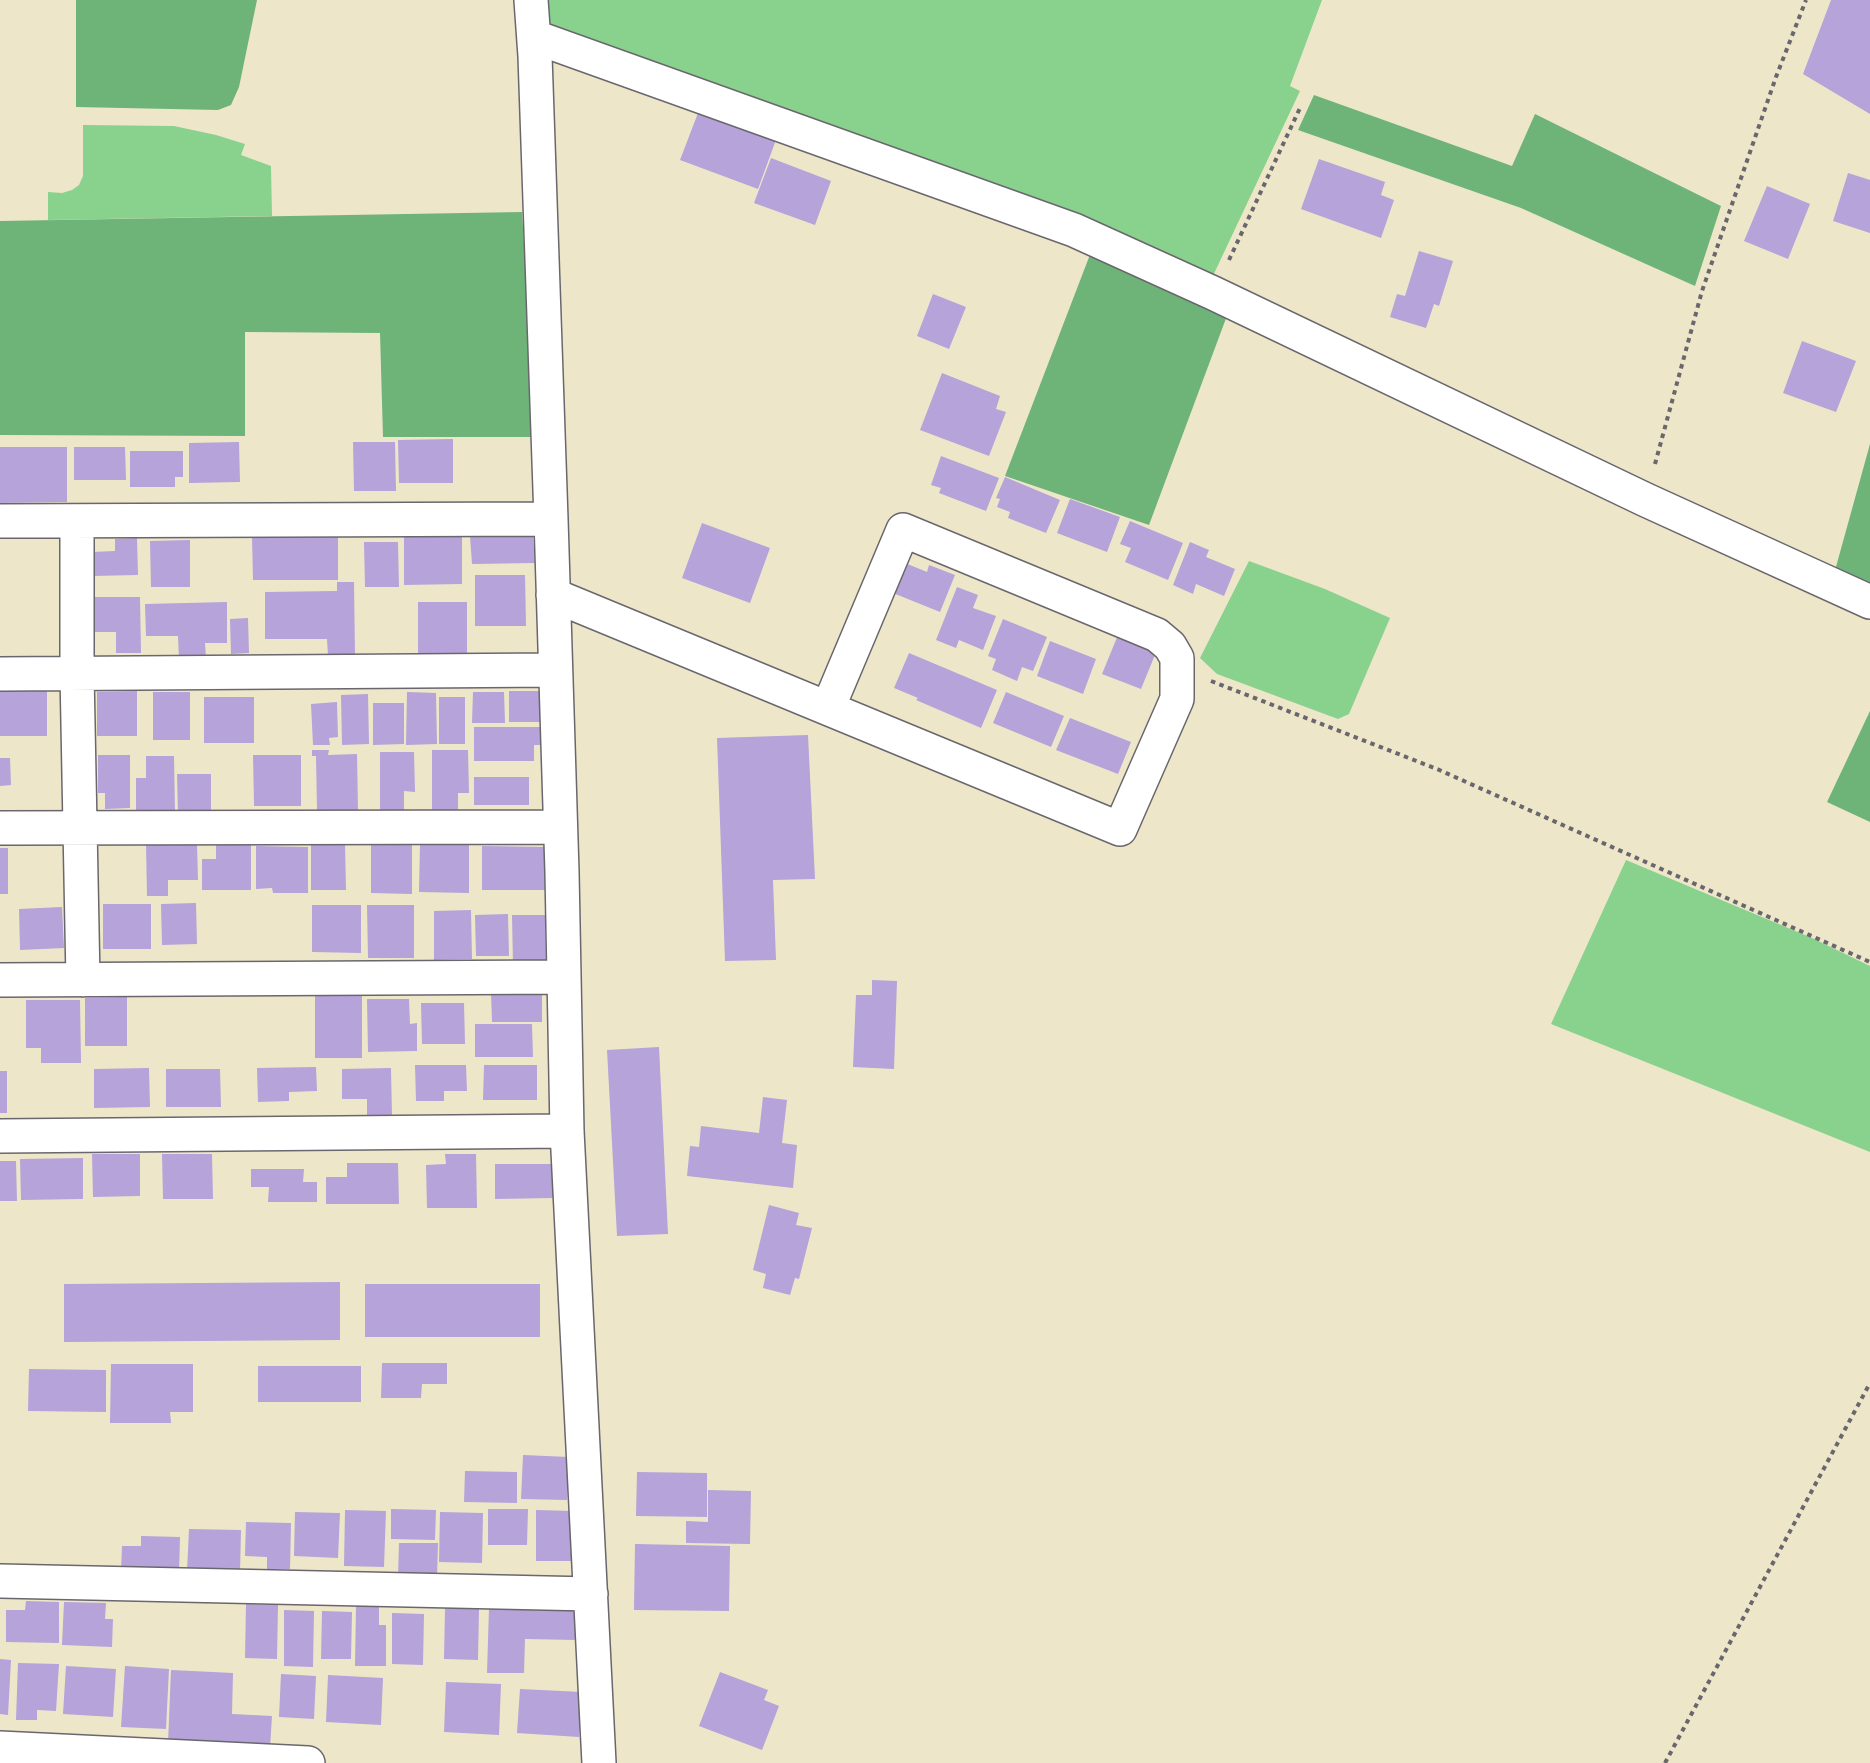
<!DOCTYPE html>
<style>
body{margin:0}
canvas{display:block;background:#eee6c9}
</style>
<canvas width="1870" height="1763"></canvas>
<script>
const context = document.querySelector('canvas').getContext('2d');
context.lineJoin = 'round';
function fill(path, color) {
  context.fillStyle = color;
  context.fill(path, 'evenodd');
}
function shape(rows) {
  const path = new Path2D();
  for (const r of rows) {
    path.moveTo(r[0], r[1]);
    for (let i = 2; i < r.length; i += 2) path.lineTo(r[i], r[i + 1]);
  }
  return path;
}
function trace(path, color, width, dash) {
  context.strokeStyle = color;
  context.lineWidth = width;
  context.lineCap = dash ? 'butt' : 'round';
  context.setLineDash(dash || []);
  context.stroke(path);
}
fill(shape([
 [539,0,1322,0,1290,86,1300,91,1211,280,549,25],
 [83,125,174,126,216,135,245,144,241,155,271,166,272,216,48,220,48,192,62,193,72,190,79,185,83,176],
 [1249,561,1325,589,1390,618,1349,714,1338,719,1217,674,1200,658],
 [1626,860,1812,938,1870,966,1870,1152,1551,1024]
]), '#88d28e');
fill(shape([
 [76,0,257,0,239,87,231,105,218,110,76,107],
 [1314,95,1512,166,1535,114,1721,206,1695,286,1521,208,1298,130],
 [522,212,536,437,383,437,380,333,245,332,245,436,0,435,0,221],
 [1091,252,1228,313,1149,525,1005,476],
 [1870,444,1870,591,1834,574],
 [1870,711,1870,822,1827,802]
]), '#6eb479');
fill(shape([
 [1831,0,1870,0,1870,114,1803,74],
 [698,113,747,131,749,126,777,137,758,189,680,160],
 [771,158,831,181,815,225,754,203],
 [1319,159,1385,182,1381,195,1394,200,1381,238,1301,209],
 [1848,173,1870,180,1870,233,1833,221],
 [1767,186,1810,204,1788,259,1744,241],
 [1419,251,1453,261,1439,306,1434,304,1426,328,1390,317,1397,294,1405,296],
 [933,294,966,307,949,349,917,336],
 [1802,341,1856,361,1836,412,1783,393],
 [942,373,1000,396,996,409,1006,412,989,456,920,430],
 [453,439,453,483,399,483,398,440],
 [239,442,240,482,189,483,189,443],
 [353,442,395,442,396,491,354,491],
 [0,447,67,447,67,502,0,503],
 [74,447,125,447,126,480,74,480],
 [130,451,183,451,183,477,175,477,175,487,130,487],
 [941,456,999,478,986,511,939,493,941,488,931,485],
 [1005,477,1060,500,1046,533,1008,518,1010,512,997,507,1000,499,996,498],
 [1070,499,1120,517,1107,552,1057,533],
 [1130,521,1183,543,1168,580,1125,562,1131,548,1120,544],
 [702,523,770,548,750,603,682,578],
 [338,536,338,580,253,580,252,537],
 [404,536,462,536,462,584,404,585],
 [470,536,533,536,535,563,472,564],
 [137,538,138,575,92,576,91,552,115,551,115,539],
 [190,540,190,587,151,587,150,541],
 [364,542,398,542,399,587,365,587],
 [1190,542,1209,550,1206,557,1235,569,1224,596,1196,584,1193,594,1173,585],
 [905,563,927,572,929,565,955,575,940,612,893,593],
 [475,575,525,575,526,626,475,626],
 [337,582,354,582,355,656,328,656,327,639,265,639,265,592,337,591],
 [957,587,978,595,973,608,996,616,983,650,959,640,956,648,936,640],
 [91,597,140,597,141,653,116,653,116,632,92,632],
 [227,602,227,643,205,643,206,658,179,659,178,636,146,636,145,604],
 [418,602,467,602,467,657,418,657],
 [248,618,249,653,231,654,230,619],
 [1003,619,1047,637,1033,671,1022,667,1017,681,992,670,996,659,988,656],
 [1118,635,1157,650,1141,689,1102,674],
 [1050,641,1096,659,1083,694,1037,676],
 [909,653,997,690,981,728,916,700,918,698,894,688],
 [0,688,47,689,47,736,0,736],
 [137,691,137,736,97,736,97,692],
 [509,691,540,691,540,722,509,722],
 [153,692,190,692,190,740,153,740],
 [407,692,436,693,437,744,406,745],
 [473,692,504,692,505,723,472,723],
 [1006,692,1064,716,1051,747,993,723],
 [368,694,369,744,342,745,341,695],
 [204,697,254,697,254,743,204,743],
 [439,697,465,697,465,744,439,744],
 [337,702,338,737,329,738,330,745,313,745,311,704],
 [373,703,404,703,404,744,373,745],
 [1070,718,1131,742,1118,774,1056,750],
 [474,727,543,727,543,745,534,745,534,761,474,761],
 [808,735,815,879,773,880,776,960,725,961,717,738],
 [312,750,329,750,328,755,357,754,358,810,317,810,316,756,312,756],
 [432,750,468,750,469,793,458,793,458,810,432,811],
 [380,752,414,752,415,792,404,791,404,813,380,812],
 [98,755,130,755,130,808,105,809,105,793,98,793],
 [253,755,301,755,301,806,254,806],
 [146,756,174,756,175,812,136,813,136,778,146,778],
 [0,758,10,758,11,785,0,786],
 [177,774,211,774,211,813,178,814],
 [474,777,529,777,529,805,474,805],
 [371,842,412,842,412,894,371,893],
 [197,843,198,880,168,880,168,896,147,896,146,844],
 [216,843,251,844,251,890,202,890,202,859,216,859],
 [311,843,345,843,346,890,311,890],
 [420,845,469,845,469,893,419,892],
 [256,846,308,847,308,893,273,893,272,888,256,889],
 [482,846,546,847,547,890,482,890],
 [0,848,8,848,8,894,0,894],
 [196,903,197,944,162,945,161,904],
 [103,904,151,904,151,949,103,949],
 [312,905,361,905,361,953,312,952],
 [367,905,414,905,414,958,368,958],
 [62,907,64,948,20,950,19,909],
 [471,910,472,959,434,960,434,911],
 [508,914,509,956,476,956,475,915],
 [512,915,545,915,546,965,513,965],
 [872,980,897,981,894,1069,853,1067,856,995,872,995],
 [542,992,542,1022,492,1022,491,993],
 [315,994,362,994,362,1058,315,1058],
 [127,997,127,1046,85,1046,85,998],
 [367,999,409,999,410,1024,417,1023,417,1051,368,1052],
 [26,1000,80,1000,81,1063,41,1063,41,1048,26,1048],
 [421,1003,464,1003,465,1044,422,1044],
 [475,1024,532,1024,533,1057,475,1057],
 [659,1047,668,1234,617,1236,607,1050],
 [415,1065,466,1065,467,1091,444,1091,444,1101,416,1101],
 [484,1065,537,1065,537,1100,483,1100],
 [316,1067,317,1091,289,1092,289,1101,258,1102,257,1068],
 [149,1068,150,1107,94,1108,94,1069],
 [391,1068,392,1116,367,1116,367,1099,342,1099,342,1069],
 [166,1069,220,1069,221,1107,166,1107],
 [0,1071,7,1071,7,1113,0,1113],
 [763,1097,787,1100,782,1143,797,1145,793,1188,687,1176,690,1146,699,1147,701,1126,759,1133],
 [92,1154,140,1154,140,1196,93,1197],
 [162,1154,212,1154,213,1199,163,1199],
 [445,1154,476,1154,477,1208,427,1208,426,1165,446,1164],
 [83,1158,83,1199,21,1200,20,1159],
 [0,1161,16,1161,17,1201,0,1201],
 [347,1163,398,1163,399,1204,326,1204,326,1177,347,1177],
 [495,1164,553,1164,553,1198,495,1199],
 [251,1169,304,1169,303,1182,317,1182,317,1202,268,1202,269,1187,251,1187],
 [769,1205,799,1213,796,1225,812,1228,799,1279,795,1278,790,1295,763,1288,766,1274,753,1270],
 [340,1282,340,1340,64,1342,64,1284],
 [365,1284,540,1284,540,1337,365,1337],
 [382,1363,447,1363,447,1384,422,1384,421,1398,381,1398],
 [111,1364,193,1364,193,1412,170,1412,171,1423,110,1423],
 [258,1366,361,1366,361,1402,258,1402],
 [29,1369,106,1370,106,1412,28,1411],
 [523,1455,569,1457,567,1500,521,1499],
 [465,1471,517,1472,517,1503,464,1502],
 [637,1472,707,1473,707,1517,636,1516],
 [708,1490,751,1491,750,1544,686,1543,686,1521,708,1522],
 [391,1509,436,1510,435,1540,391,1539],
 [488,1509,528,1509,527,1545,488,1545],
 [345,1510,386,1511,384,1567,344,1566],
 [536,1510,574,1511,573,1561,536,1561],
 [295,1512,340,1513,338,1558,294,1556],
 [440,1512,483,1513,482,1563,439,1562],
 [246,1522,291,1523,290,1569,267,1569,267,1557,245,1556],
 [189,1529,241,1530,240,1573,187,1572],
 [141,1536,180,1537,179,1573,121,1571,122,1546,141,1546],
 [399,1543,438,1543,437,1579,398,1578],
 [635,1544,730,1546,729,1611,634,1610],
 [26,1601,59,1602,59,1643,6,1642,6,1610,25,1610],
 [64,1602,106,1603,105,1619,113,1619,112,1647,62,1645],
 [246,1604,278,1605,277,1659,245,1658],
 [356,1605,379,1606,379,1625,386,1625,386,1666,355,1666],
 [445,1608,479,1609,478,1660,444,1659],
 [489,1609,577,1611,576,1640,525,1639,524,1673,487,1673],
 [284,1610,314,1611,313,1667,284,1666],
 [322,1611,352,1612,351,1659,321,1659],
 [392,1613,424,1614,423,1665,392,1664],
 [0,1659,11,1660,8,1715,0,1714],
 [18,1663,59,1664,56,1711,37,1710,37,1720,16,1720],
 [66,1666,116,1669,113,1717,63,1714],
 [125,1666,169,1669,166,1729,121,1727],
 [171,1670,233,1673,232,1714,272,1716,270,1748,168,1743],
 [720,1672,768,1690,764,1700,779,1706,762,1750,699,1726],
 [281,1674,316,1676,314,1719,279,1717],
 [328,1675,383,1678,381,1725,326,1722],
 [446,1682,501,1684,499,1735,444,1732],
 [520,1689,582,1692,579,1737,517,1733]
]), '#b5a3d9');
const minor = shape([
 [531,0,535,56,551,519,562,872,567,1131,599,1763],
 [535,37,1074,230,1213,293,1646,500,1870,602],
 [0,521,551,519],
 [77,521,77,673,83,980],
 [553,595,1120,829,1177,699,1177,658,1170,646,1157,635,903,530,828,708],
 [0,674,555,670],
 [0,828,560,827],
 [0,980,564,977],
 [0,1136,567,1131],
 [0,1581,591,1594],
 [0,1748,308,1763]
]);
trace(minor, '#69676d', 36);
trace(shape([
 [1229,260,1300,108],
 [1655,464,1702,291,1776,77,1806,0],
 [1211,681,1437,769,1870,962],
 [1665,1763,1870,1383]
]), '#69676d', 4, [4.5, 4.5]);
trace(minor, '#fff', 33);
</script>
